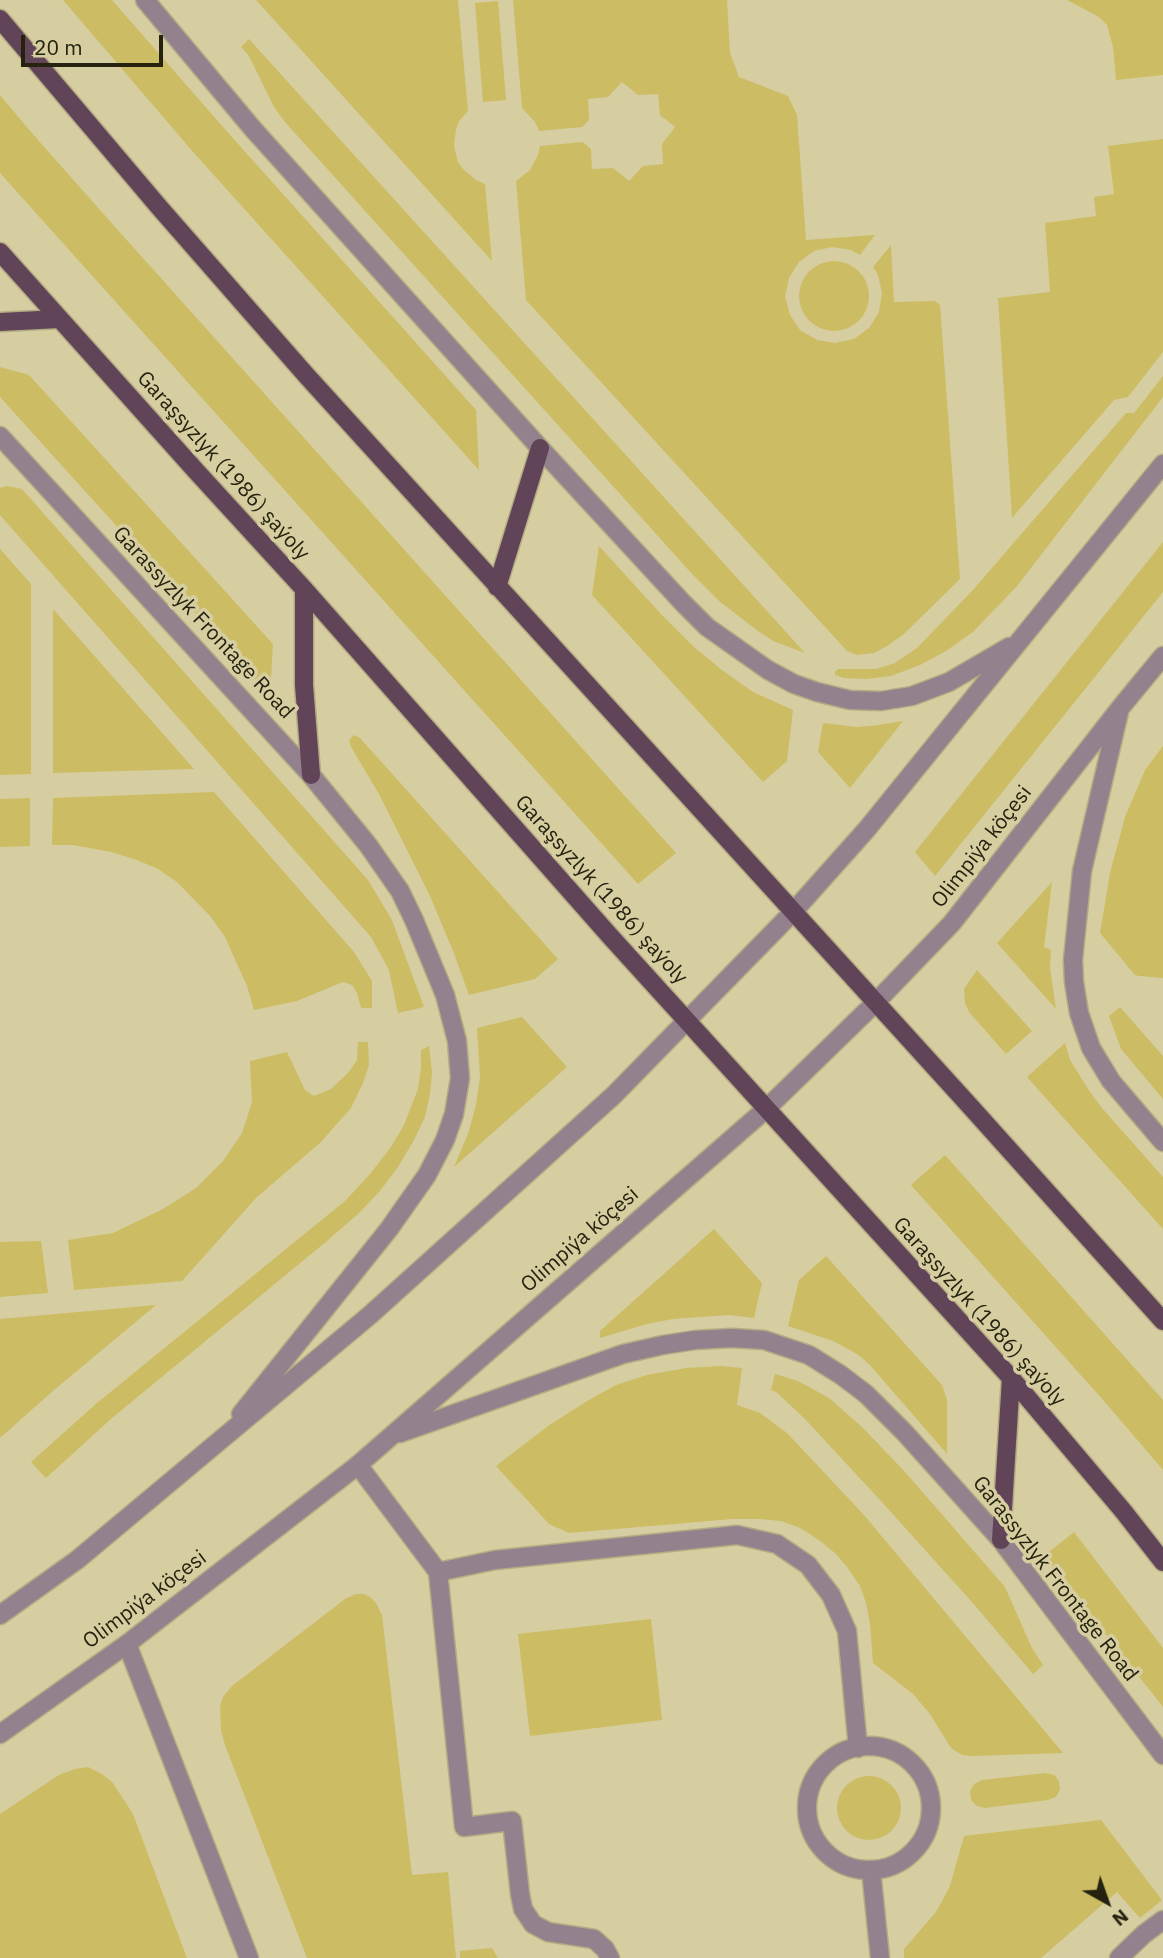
<!DOCTYPE html>
<meta charset="utf-8">
<style>
body{margin:0}
#map{position:relative;width:1163px;height:1958px;overflow:hidden;background:#d6cea0;font-family:"IBM Plex Sans",sans-serif}
canvas{display:block}
.north{position:absolute;left:1072px;top:1867px;width:70px;height:70px;-webkit-text-stroke:5px #d6cea0;paint-order:stroke;rotate:140deg;font-size:19px;font-weight:700;line-height:28px;text-align:center;color:#252210}
.north::after{content:'';display:block;margin:auto;width:24px;height:32px;background:#252210;clip-path:polygon(50% 0,100% 100%,50% 72%,0 100%)}
.scale{position:absolute;left:21px;top:35px;width:142px;height:32px;box-sizing:border-box;border:4px solid #252210;border-top:0;padding-left:9px;font-size:21px;line-height:24px;white-space:nowrap;color:#252210;-webkit-text-stroke:5px #d6cea0;paint-order:stroke}
</style>
<div id="map">
<canvas width="1163" height="1958"></canvas>
<div class="north">N</div>
<div class="scale">20 m</div>
</div>
<script>
const context = document.querySelector('canvas').getContext('2d');
context.lineJoin = 'round';
function fill(path, color) {
  context.fillStyle = color;
  context.fill(path, 'evenodd');
}
function shape(rows) {
  const path = new Path2D();
  for (const r of rows) {
    if (r.length === 3) {
      path.moveTo(r[0] + r[2], r[1]);
      path.arc(r[0], r[1], r[2], 0, 2 * Math.PI);
      continue;
    }
    path.moveTo(r[0], r[1]);
    for (let i = 2; i < r.length; i += 2) path.lineTo(r[i], r[i + 1]);
  }
  return path;
}
function trace(path, color, width, dash) {
  context.strokeStyle = color;
  context.lineWidth = width;
  context.lineCap = dash ? 'butt' : 'round';
  context.setLineDash(dash || []);
  context.stroke(path);
}
function label(font, color, halo, rows, align = 'center') {
  context.font = font + ' "IBM Plex Sans",sans-serif';
  context.lineWidth = 7;
  context.setLineDash([]);
  context.textBaseline = 'middle';
  context.strokeStyle = halo;
  context.fillStyle = color;
  for (const [text, x, y, turn = 0] of rows) {
    context.save();
    context.translate(x, y);
    context.rotate((+turn || 0) * Math.PI / 180);
    context.textAlign = isNaN(turn) ? turn : align;
    if (halo) context.strokeText(text, 0, 0);
    context.fillText(text, 0, 0);
    context.restore();
  }
}
fill(shape([
 [63,0,112,0,223,127,476,410,479,470,194,153],
 [256,0,458,0,468,111,459,121,456,129,454,146,458,162,463,169,476,180,485,184,492,261],
 [513,0,727,0,730,53,739,77,788,96,797,115,806,240,875,235,860,255,851,250,832,247,814,251,799,262,789,278,785,296,790,315,800,330,817,340,835,343,854,339,869,328,879,312,882,293,878,275,873,267,891,245,894,302,935,301,940,305,960,579,904,634,887,646,874,653,857,655,847,651,526,300,516,181,530,170,538,155,540,146,583,142,591,149,592,169,613,168,629,181,643,166,663,164,662,144,675,127,660,115,658,94,638,95,622,82,608,97,588,99,589,120,582,127,539,131,535,122,522,108],
 [1067,0,1163,0,1163,75,1116,80,1113,47,1107,25,1099,17],
 [498,1,506,100,483,102,475,3],
 [249,39,805,653,773,641,754,628,719,601,693,575,285,122,274,107,249,56,241,47],
 [0,95,31,132,116,228,676,853,638,884,79,261,0,173],
 [1163,139,1163,352,1128,397,1114,400,1012,518,998,298,1050,292,1045,223,1096,216,1094,197,1114,194,1108,146],
 [834,296,35],
 [0,367,29,375,273,644,270,696,0,397],
 [1163,376,1163,397,1017,586,973,632,946,651,920,665,891,676,866,679,844,678,835,675,835,672,838,669,876,669,895,663,917,648,972,591,1126,413,1134,413],
 [7,486,22,489,368,880,392,920,424,1007,398,1013,389,970,371,937,0,515,0,488],
 [1163,542,1163,592,935,876,915,852],
 [599,546,660,613,694,647,722,670,753,692,793,710,787,761,763,782,592,595],
 [0,549,31,584,31,774,0,775],
 [53,609,194,769,53,773],
 [903,721,850,788,818,752,823,723,857,727,879,725],
 [354,735,360,738,558,959,535,979,469,995,453,951,430,896,379,794,351,747,349,740],
 [1163,746,1163,978,1139,976,1135,975,1100,933,1110,873,1125,817,1145,770],
 [214,792,354,952,372,981,372,1008,361,1008,357,993,352,985,343,982,297,1001,254,1010,247,986,225,937,211,917,177,882,158,869,137,860,111,852,73,845,52,845,53,798],
 [30,798,30,846,0,847,0,799],
 [1052,882,1044,947,1051,950,1050,968,1056,1009,997,943],
 [977,970,1032,1031,1006,1054,969,1012,965,1003,964,989],
 [1120,1007,1163,1056,1163,1099,1121,1049,1109,1016],
 [522,1017,567,1067,454,1167,468,1134,476,1105,480,1077,477,1028],
 [358,1042,368,1042,369,1065,363,1083,351,1108,321,1142,256,1198,182,1281,74,1290,68,1240,113,1233,163,1209,196,1188,223,1161,242,1133,252,1102,250,1061,287,1052,305,1090,314,1096,331,1089,348,1073,357,1060],
 [1065,1043,1070,1060,1090,1092,1102,1108,1163,1177,1163,1229,1027,1077],
 [429,1046,432,1073,430,1094,425,1117,414,1140,398,1167,380,1191,359,1213,327,1241,112,1418,46,1478,31,1462,97,1403,345,1201,370,1174,391,1147,404,1125,418,1089,421,1068,421,1050],
 [945,1155,1163,1400,1163,1470,1104,1401,911,1185],
 [714,1229,762,1283,754,1318,729,1315,673,1319,647,1324,600,1338,600,1331],
 [41,1241,48,1293,0,1297,0,1242],
 [826,1256,942,1385,947,1400,947,1454,869,1364,857,1354,833,1341,788,1326,799,1280],
 [156,1305,54,1390,0,1438,0,1319],
 [721,1366,742,1368,737,1405,760,1413,787,1433,864,1515,1063,1753,973,1756,962,1755,951,1748,930,1714,913,1694,873,1663,870,1624,866,1603,860,1586,847,1567,836,1554,819,1540,800,1528,781,1521,759,1519,732,1519,569,1533,549,1524,496,1466,548,1426,587,1401,616,1385,647,1375,686,1368],
 [775,1374,798,1381,829,1398,862,1427,906,1473,1005,1587,1032,1648,1043,1665,1033,1674,972,1602,880,1500,804,1418,776,1392,771,1390],
 [1074,1532,1163,1648,1163,1707,1044,1556],
 [356,1594,364,1594,370,1597,376,1603,382,1615,412,1875,448,1872,456,1958,307,1958,225,1745,221,1730,220,1707,223,1697,232,1686,345,1599],
 [651,1619,662,1720,530,1736,518,1634],
 [88,1767,102,1774,113,1783,133,1814,187,1958,0,1958,0,1814,59,1775,75,1769],
 [1045,1773,1054,1775,1059,1781,1060,1789,1056,1797,1048,1800,985,1808,977,1806,971,1800,970,1791,974,1784,982,1780],
 [869,1808,32],
 [1101,1820,1162,1900,1140,1918,1117,1892,1041,1958,904,1958,904,1949,936,1912,950,1886,964,1836],
 [492,1948,498,1958,460,1958,460,1951]
]), '#ccbc64');
const lane = shape([
 [358,1465,438,1572],
 [127,1644,249,1958],
 [869,1808,62],
 [871,1870,880,1958],
 [610,1958,605,1949,594,1939,548,1932,533,1924,523,1909,520,1894,512,1821,464,1827,438,1572,495,1560,737,1535,777,1544,808,1565,831,1595,847,1631,858,1748],
 [1119,1958,1144,1934,1163,1920]
]);
const street = shape([
 [145,0,253,129,540,448,683,603,707,627,768,670,794,684,817,692,850,700,881,701,912,696,949,682,1009,647],
 [0,436,311,775,368,845,400,891,414,920,445,995,457,1041,460,1078,454,1114,445,1140,427,1175,389,1229,241,1414],
 [1119,712,1082,871,1073,960,1074,982,1079,1013,1091,1048,1111,1081,1163,1142],
 [400,1433,623,1354,663,1345,695,1340,732,1338,764,1340,809,1355,841,1375,866,1394,905,1433,1001,1540,1163,1755],
 [0,1615,77,1560,370,1315,614,1095,793,912,867,829,1163,464],
 [0,1734,127,1644,358,1465,766,1109,876,1002,952,923,1121,707,1163,656]
]);
const primary = shape([
 [0,19,159,207,306,375,969,1105,1163,1321],
 [0,252,196,471,304,589,609,935,1011,1378,1124,1512,1163,1562],
 [0,322,59,319],
 [497,587,540,448],
 [304,589,304,685,311,775],
 [1001,1540,1011,1378]
]);
trace(lane, '#b3ac83', 21);
trace(street, '#b3ac83', 21);
trace(primary, '#b3ac83', 21);
trace(lane, '#93818d', 18);
trace(street, '#93818d', 18);
trace(primary, '#624459', 18);
label('21px', '#252210', '#d6cea0', [
 ["Garaşsyzlyk (1986) şaýoly",223,466,48],
 ["Garassyzlyk Frontage Road",203,623,47],
 ["Olimpiýa köçesi",982,847,-52],
 ["Garaşsyzlyk (1986) şaýoly",601,890,48],
 ["Olimpiýa köçesi",580,1240,-41],
 ["Garaşsyzlyk (1986) şaýoly",979,1312,48],
 ["Garassyzlyk Frontage Road",1055,1579,52],
 ["Olimpiýa köçesi",145,1600,-37]
]);
</script>
